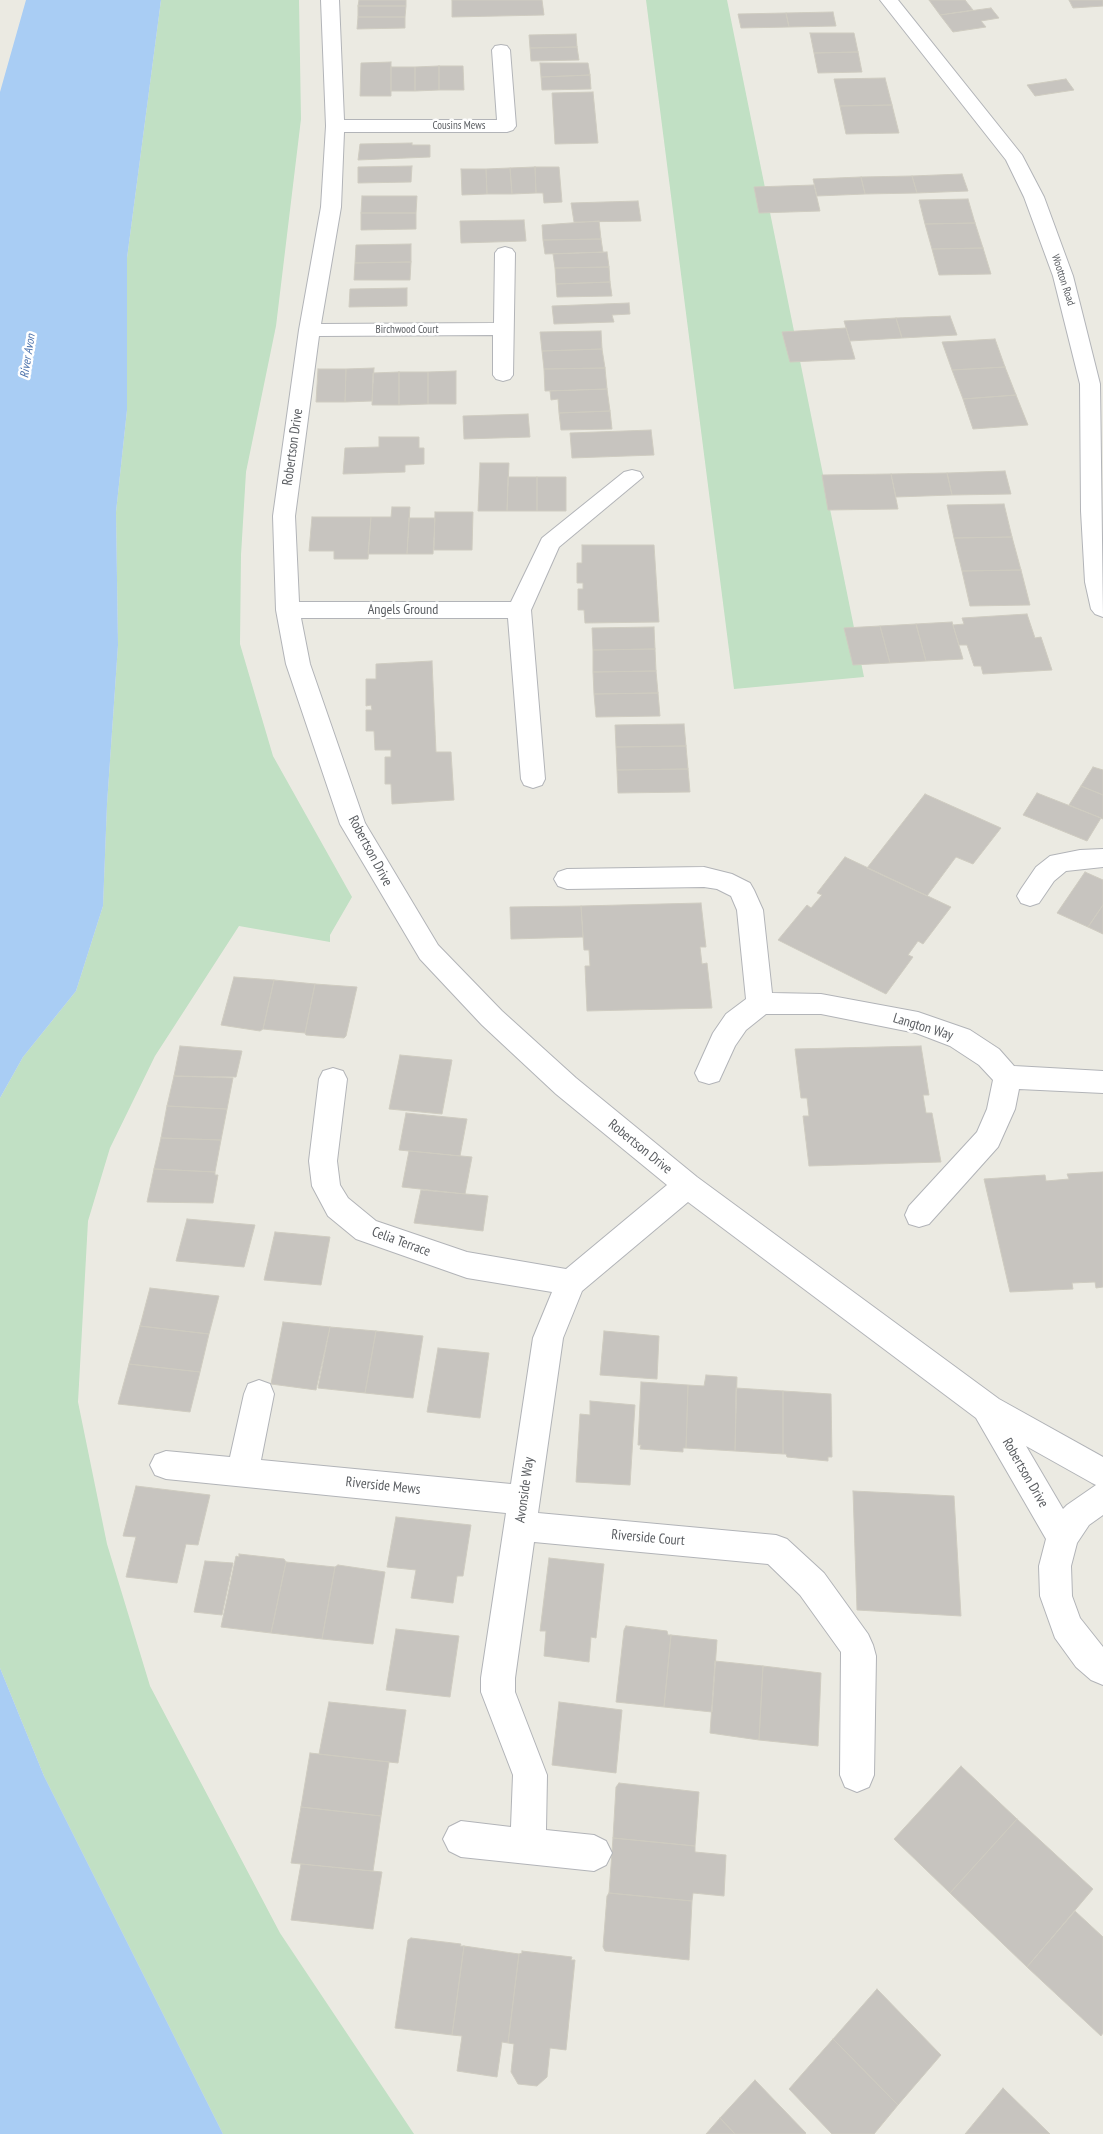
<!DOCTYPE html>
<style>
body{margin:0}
canvas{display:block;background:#ebeae2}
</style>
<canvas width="1103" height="2134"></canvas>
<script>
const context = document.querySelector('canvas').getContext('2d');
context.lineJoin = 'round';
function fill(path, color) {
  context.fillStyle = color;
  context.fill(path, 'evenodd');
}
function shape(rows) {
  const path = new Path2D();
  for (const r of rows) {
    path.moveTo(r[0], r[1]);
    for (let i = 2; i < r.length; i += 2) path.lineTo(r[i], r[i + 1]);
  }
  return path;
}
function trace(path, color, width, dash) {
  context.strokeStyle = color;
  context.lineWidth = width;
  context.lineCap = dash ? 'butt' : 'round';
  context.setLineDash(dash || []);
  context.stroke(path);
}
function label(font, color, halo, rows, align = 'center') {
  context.font = font + ' "PT Sans Narrow",sans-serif';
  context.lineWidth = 5;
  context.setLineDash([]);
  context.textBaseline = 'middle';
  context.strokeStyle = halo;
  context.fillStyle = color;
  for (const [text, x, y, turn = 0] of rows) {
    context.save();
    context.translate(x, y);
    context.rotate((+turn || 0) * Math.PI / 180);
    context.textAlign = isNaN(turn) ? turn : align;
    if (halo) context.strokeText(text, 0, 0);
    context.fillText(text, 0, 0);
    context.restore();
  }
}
fill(shape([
 [161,0,299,0,301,119,276,326,246,472,241,555,240,644,273,756,352,897,330,935,330,942,239,926,155,1056,110,1148,88,1221,78,1402,107,1544,150,1686,280,1933,414,2134,223,2134,44,1776,0,1668,0,1098,23,1057,76,991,103,906,107,804,118,645,116,512,127,410,127,258],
 [646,0,727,0,864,677,734,689]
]), '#c1e0c4');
fill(shape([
 [26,0,161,0,127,258,127,410,116,512,118,645,107,804,103,906,76,991,23,1057,0,1098,0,92],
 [0,1668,44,1776,223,2134,0,2134]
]), '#a9cdf4');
const building = shape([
 [359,0,406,0,406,6,358,6,359,0],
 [452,0,542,0,544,15,452,17,452,0],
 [929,0,965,0,973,10,940,15,929,0],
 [1069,0,1103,0,1103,6,1073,8,1069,0],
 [358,6,406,6,405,17,358,17,358,6],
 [991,8,999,18,981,21,986,27,953,32,940,15,991,8],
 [833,12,836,26,789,27,786,13,833,12],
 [786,13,789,27,741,28,738,14,786,13],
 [358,17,405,17,405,28,357,29,358,17],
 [810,33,854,33,858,52,814,53,810,33],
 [576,34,577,47,530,48,529,35,576,34],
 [577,47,579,60,531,61,530,48,577,47],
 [858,52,862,72,818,73,814,53,858,52],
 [391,62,391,96,360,96,361,63,391,62],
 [540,63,588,63,590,75,541,77,540,63],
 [439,66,463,66,464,90,439,90,439,66],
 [439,66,439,90,415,91,415,67,439,66],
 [391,67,415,67,415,91,391,91,391,67],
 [590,75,591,89,542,90,541,77,590,75],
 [885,78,892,105,840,106,834,79,885,78],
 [1066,79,1074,90,1035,96,1027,85,1066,79],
 [593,92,598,143,555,144,552,93,593,92],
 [892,105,899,133,846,134,840,106,892,105],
 [412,143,412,145,430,145,430,157,358,160,360,144,412,143],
 [412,166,411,182,358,183,358,167,412,166],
 [535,167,559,167,562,202,544,203,543,193,536,193,535,167],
 [535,167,536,193,512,194,510,168,535,167],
 [510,168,512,194,487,194,486,169,510,168],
 [461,169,486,169,487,194,462,195,461,169],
 [962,174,968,191,917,193,912,176,962,174],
 [912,176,917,193,865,194,861,177,912,176],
 [861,177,865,194,817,196,813,179,861,177],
 [814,185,820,211,759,213,754,187,814,185],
 [362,196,417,196,416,213,361,213,362,196],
 [968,199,975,223,925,224,919,200,968,199],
 [638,201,641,221,574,222,571,203,638,201],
 [361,213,416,213,416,229,361,230,361,213],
 [524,220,526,241,461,243,460,221,524,220],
 [599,221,601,239,543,240,542,225,599,221],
 [975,223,983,248,932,249,925,224,975,223],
 [601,239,603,252,545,254,543,240,601,239],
 [411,244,411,262,355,263,356,245,411,244],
 [983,248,991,274,939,275,932,249,983,248],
 [607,252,609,267,555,268,553,254,607,252],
 [411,262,410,280,354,280,355,263,411,262],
 [609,267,610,282,556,284,555,268,609,267],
 [610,282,612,296,557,297,556,284,610,282],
 [407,288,407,306,349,307,350,289,407,288],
 [629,303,630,314,612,315,614,322,554,324,552,306,629,303],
 [950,316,957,335,902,338,896,318,950,316],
 [896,318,902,338,850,341,844,321,896,318],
 [846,328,855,359,790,362,782,332,846,328],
 [601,331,602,349,542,351,540,332,601,331],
 [995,339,1005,367,952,370,942,342,995,339],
 [602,349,605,368,544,369,542,351,602,349],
 [1005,367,1016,395,963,399,952,370,1005,367],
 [374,368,372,401,345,402,346,369,374,368],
 [605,368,607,389,545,391,544,369,605,368],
 [318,369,346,369,345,402,316,402,318,369],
 [456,371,456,404,428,404,428,372,456,371],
 [399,372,399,405,372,405,373,373,399,372],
 [399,372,428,372,428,404,399,405,399,372],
 [607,389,610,411,559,413,558,399,551,400,550,391,607,389],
 [1016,395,1028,425,973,429,963,399,1016,395],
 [610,411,612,429,561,430,559,413,610,411],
 [528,414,530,437,464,439,463,416,528,414],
 [651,430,654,455,572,458,570,433,651,430],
 [379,437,419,437,419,448,424,448,424,464,405,465,405,472,343,474,345,448,379,447,379,437],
 [480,463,509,463,507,511,478,511,480,463],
 [1005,471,1011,494,952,495,947,473,1005,471],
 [947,473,952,495,896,497,891,474,947,473],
 [891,474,898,509,828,510,822,475,891,474],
 [508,477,537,477,537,511,507,511,508,477],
 [537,477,566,477,566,511,537,511,537,477],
 [1004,504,1012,537,954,538,947,505,1004,504],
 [392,507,410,507,407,554,368,554,371,517,391,517,392,507],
 [435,512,473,512,472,550,434,550,435,512],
 [312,517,371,517,368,559,334,559,334,551,309,551,312,517],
 [409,518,435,518,433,554,407,554,409,518],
 [1012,537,1021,570,962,571,954,538,1012,537],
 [582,545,654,545,659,622,585,623,584,610,578,610,578,589,583,589,583,583,577,583,577,563,582,563,582,545],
 [1021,570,1030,605,970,606,962,571,1021,570],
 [1027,614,1035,638,1041,637,1052,670,983,674,981,666,974,666,967,645,959,645,953,625,964,624,962,618,1027,614],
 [952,622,963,659,926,661,916,624,952,622],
 [916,624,926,661,890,663,880,626,916,624],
 [880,626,890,663,853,665,844,628,880,626],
 [654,627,655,649,593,650,592,628,654,627],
 [655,649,656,671,593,672,593,650,655,649],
 [432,661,436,752,451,752,454,800,392,804,391,784,385,784,385,757,391,757,391,750,375,750,374,731,366,731,366,710,372,710,371,705,366,706,366,679,376,679,376,664,432,661],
 [656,671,658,693,594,694,593,672,656,671],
 [658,693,660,716,596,717,594,694,658,693],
 [684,724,686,746,616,747,615,725,684,724],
 [686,746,688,769,617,770,616,747,686,746],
 [1093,767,1103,770,1103,795,1081,786,1093,767],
 [688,769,690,792,618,793,617,770,688,769],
 [1081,786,1103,795,1103,819,1069,805,1081,786],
 [1037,793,1101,818,1087,841,1023,815,1037,793],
 [925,794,1001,828,973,864,956,857,927,896,867,868,925,794],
 [845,857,951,907,923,944,918,941,908,955,913,957,886,994,778,940,807,905,811,908,822,895,817,893,845,857],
 [1085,872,1103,880,1103,905,1088,927,1057,913,1085,872],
 [701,903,706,947,700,947,702,964,707,963,712,1008,587,1011,585,966,590,966,589,950,584,950,581,906,701,903],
 [1103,905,1103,934,1088,927,1103,905],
 [581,906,583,937,511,939,510,907,581,906],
 [234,977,274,980,263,1029,260,1031,221,1025,234,977],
 [274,980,315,984,305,1033,263,1029,274,980],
 [315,984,357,987,346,1036,344,1038,306,1035,305,1033,315,984],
 [180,1046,242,1051,236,1077,174,1076,180,1046],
 [921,1046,929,1095,923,1095,926,1113,932,1113,941,1162,809,1166,803,1116,809,1116,807,1098,801,1098,795,1049,921,1046],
 [400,1055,452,1060,442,1114,389,1109,400,1055],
 [174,1076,233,1078,227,1109,167,1106,174,1076],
 [167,1106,227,1109,221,1140,161,1138,167,1106],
 [406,1113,467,1119,460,1156,399,1150,406,1113],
 [161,1138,221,1140,215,1172,154,1169,161,1138],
 [409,1151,472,1157,465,1194,402,1187,409,1151],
 [154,1169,215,1172,215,1175,218,1175,213,1203,147,1202,154,1169],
 [1103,1172,1103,1287,1096,1288,1095,1282,1072,1283,1073,1289,1010,1292,984,1179,1045,1175,1046,1181,1069,1179,1067,1174,1103,1172],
 [421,1190,488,1196,483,1231,414,1223,421,1190],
 [187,1219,255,1225,244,1267,176,1261,187,1219],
 [275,1232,330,1237,321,1285,264,1280,275,1232],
 [150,1288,219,1296,209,1334,140,1326,150,1288],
 [283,1322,330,1327,316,1390,271,1384,283,1322],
 [140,1326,209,1334,200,1372,129,1364,140,1326],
 [330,1327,376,1331,365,1393,318,1388,330,1327],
 [376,1331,423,1336,413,1398,365,1393,376,1331],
 [604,1331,659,1336,657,1379,600,1375,604,1331],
 [438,1348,489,1353,480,1418,427,1412,438,1348],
 [129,1364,200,1372,190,1412,118,1404,129,1364],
 [706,1375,737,1377,735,1451,686,1448,688,1385,704,1386,706,1375],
 [641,1382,688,1385,686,1448,683,1448,683,1452,640,1449,641,1445,638,1445,641,1382],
 [736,1388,783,1391,783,1454,735,1451,736,1388],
 [783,1391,831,1394,832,1457,828,1457,828,1461,787,1457,786,1454,783,1454,783,1391],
 [590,1401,635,1405,630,1485,576,1482,580,1414,590,1415,590,1401],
 [136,1486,210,1495,198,1545,186,1544,177,1583,126,1577,136,1537,123,1536,136,1486],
 [853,1491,954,1496,961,1616,857,1610,853,1491],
 [396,1517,471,1525,463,1576,457,1576,453,1603,411,1598,416,1570,387,1567,396,1517],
 [239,1554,284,1559,286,1562,271,1633,221,1627,236,1556,239,1557,239,1554],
 [549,1558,604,1564,596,1638,591,1637,589,1662,544,1656,546,1631,540,1631,549,1558],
 [205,1561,233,1563,222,1615,194,1612,205,1561],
 [286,1562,335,1567,322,1639,271,1633,286,1562],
 [338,1565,385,1572,373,1644,322,1639,335,1567,338,1565],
 [626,1626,667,1631,668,1635,671,1635,664,1707,616,1702,624,1630,626,1626],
 [396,1629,459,1636,450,1697,386,1690,396,1629],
 [671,1635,717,1640,712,1712,664,1707,671,1635],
 [715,1661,763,1666,759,1740,710,1733,715,1661],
 [763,1666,821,1673,818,1746,759,1740,763,1666],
 [329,1702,406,1710,398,1763,319,1754,329,1702],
 [559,1702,622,1710,616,1773,552,1765,559,1702],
 [310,1753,389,1762,381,1816,301,1807,310,1753],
 [961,1766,1017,1819,950,1893,894,1839,961,1766],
 [619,1783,699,1792,695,1846,613,1838,616,1787,619,1783],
 [301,1807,381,1816,373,1871,291,1863,301,1807],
 [1017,1819,1093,1889,1027,1967,950,1893,1017,1819],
 [613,1838,695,1846,695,1852,726,1855,724,1896,693,1893,692,1901,609,1893,613,1838],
 [301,1864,382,1872,373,1929,291,1920,301,1864],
 [609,1893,692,1901,689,1960,605,1951,603,1947,607,1896,609,1893],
 [1075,1911,1103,1937,1103,2033,1101,2036,1027,1967,1075,1911],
 [411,1938,461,1944,460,1946,464,1946,452,2035,395,2028,408,1940,411,1938],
 [464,1946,519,1954,508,2043,502,2042,497,2077,457,2071,462,2036,452,2035,464,1946],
 [522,1951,572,1957,571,1960,575,1960,566,2050,550,2048,547,2077,537,2086,518,2084,511,2072,514,2044,508,2043,519,1954,522,1953,522,1951],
 [877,1989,941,2055,898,2105,833,2039,877,1989],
 [833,2039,898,2105,874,2134,832,2134,789,2089,833,2039],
 [755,2080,806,2133,805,2134,735,2134,720,2118,755,2080],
 [1003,2088,1050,2134,965,2134,1003,2088],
 [720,2118,735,2134,706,2134,720,2118]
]);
fill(building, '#c7c4bf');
trace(building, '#cfccc1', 1);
const minor = shape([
 [321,0,339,0,344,120,497,120,492,50,495,46,501,45,507,46,510,50,516,126,513,130,507,132,344,132,341,207,321,324,494,323,495,253,498,249,505,247,512,249,515,253,513,375,510,379,503,381,496,379,493,375,493,335,319,336,295,516,299,602,511,602,542,538,624,472,632,470,640,472,643,477,559,547,531,610,545,779,542,785,533,788,524,785,521,779,508,618,301,618,310,664,365,823,438,945,502,1011,576,1078,697,1177,999,1399,1103,1457,1103,1515,1089,1525,1077,1543,1071,1566,1072,1596,1080,1618,1103,1647,1103,1685,1091,1680,1076,1667,1055,1638,1040,1596,1039,1566,1046,1539,976,1418,688,1202,582,1291,563,1338,538,1513,776,1535,787,1539,824,1573,868,1634,873,1645,876,1656,874,1775,869,1787,857,1792,845,1787,840,1775,841,1652,800,1595,768,1564,534,1542,515,1678,515,1692,547,1775,546,1830,594,1835,606,1841,612,1853,606,1865,594,1871,461,1857,449,1851,443,1839,449,1827,461,1821,511,1827,513,1775,481,1692,481,1678,506,1513,166,1479,155,1475,150,1465,155,1455,166,1451,230,1457,244,1394,248,1384,259,1380,270,1384,274,1394,261,1460,511,1484,533,1338,552,1292,467,1278,356,1239,328,1216,312,1186,309,1161,319,1079,323,1071,333,1068,343,1071,347,1079,337,1161,340,1185,348,1198,376,1221,467,1252,566,1269,667,1185,556,1094,482,1025,420,959,340,824,286,664,276,610,273,516,299,330,321,207,326,126,321,0],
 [1026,1446,1092,1483,1096,1485,1067,1505,1063,1509,1026,1446],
 [880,0,898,0,1022,155,1044,197,1073,276,1100,384,1103,617,1095,614,1091,609,1085,582,1081,511,1080,384,1053,276,1024,197,1006,160,880,0],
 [1103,849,1103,867,1066,871,1054,881,1039,903,1030,906,1021,903,1017,896,1021,889,1036,867,1050,856,1080,850,1103,849],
 [704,867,732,874,750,883,754,890,763,910,772,993,821,994,918,1012,970,1030,999,1049,1014,1066,1103,1071,1103,1093,1019,1089,1015,1109,998,1147,929,1224,919,1227,909,1224,905,1215,909,1206,977,1132,987,1109,993,1080,979,1065,950,1046,916,1033,821,1014,766,1014,746,1030,735,1046,719,1081,709,1084,699,1081,695,1073,713,1033,726,1014,746,999,737,910,731,896,717,889,704,887,567,889,558,886,554,879,558,872,567,869,704,867]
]);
trace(minor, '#b2b4b8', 2);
fill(minor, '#fff');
label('11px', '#5a5d61', '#fff', [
 ["Cousins Mews",459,126],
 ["Wootton Road",1063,280,72],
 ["Birchwood Court",407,330]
]);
label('italic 12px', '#4d73ac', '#fff', [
 ["River Avon",28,356,-81]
]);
label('14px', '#5a5d61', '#fff', [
 ["Robertson Drive",293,447,-82],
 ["Angels Ground",403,610],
 ["Robertson Drive",370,851,62],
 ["Langton Way",923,1027,17],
 ["Robertson Drive",640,1147,39],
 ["Celia Terrace",401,1242,20],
 ["Robertson Drive",1025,1473,60],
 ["Riverside Mews",383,1486,6],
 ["Avonside Way",525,1490,-82],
 ["Riverside Court",648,1538,5]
]);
</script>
